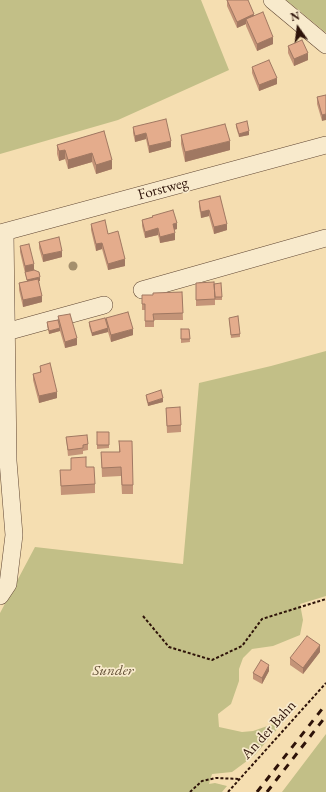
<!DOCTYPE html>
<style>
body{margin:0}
#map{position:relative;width:326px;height:792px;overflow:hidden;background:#f5deb1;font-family:"EB Garamond",serif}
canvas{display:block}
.north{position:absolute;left:278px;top:8px;width:40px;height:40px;-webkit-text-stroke:3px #f8eacc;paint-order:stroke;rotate:346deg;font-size:11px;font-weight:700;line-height:16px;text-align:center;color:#2e1309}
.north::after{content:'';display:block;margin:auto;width:14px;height:18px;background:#2e1309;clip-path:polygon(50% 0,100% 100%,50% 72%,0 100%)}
</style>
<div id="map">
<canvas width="326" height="792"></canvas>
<div class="north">N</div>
</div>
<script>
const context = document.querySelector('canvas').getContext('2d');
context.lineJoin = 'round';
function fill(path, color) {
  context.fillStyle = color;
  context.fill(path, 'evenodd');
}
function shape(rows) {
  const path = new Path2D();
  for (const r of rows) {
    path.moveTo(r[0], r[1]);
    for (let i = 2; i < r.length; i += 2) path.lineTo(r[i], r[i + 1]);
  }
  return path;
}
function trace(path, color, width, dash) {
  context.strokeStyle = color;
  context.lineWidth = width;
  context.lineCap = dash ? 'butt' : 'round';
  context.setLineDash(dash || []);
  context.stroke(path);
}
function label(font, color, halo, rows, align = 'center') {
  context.font = font + ' "EB Garamond",serif';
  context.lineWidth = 3.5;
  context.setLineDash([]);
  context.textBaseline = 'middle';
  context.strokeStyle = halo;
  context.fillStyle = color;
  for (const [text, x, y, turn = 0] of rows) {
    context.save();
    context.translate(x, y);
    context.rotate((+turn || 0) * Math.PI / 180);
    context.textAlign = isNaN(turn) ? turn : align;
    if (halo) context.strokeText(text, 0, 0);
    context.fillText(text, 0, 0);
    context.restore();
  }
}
fill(shape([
 [0,0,201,0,229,70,118,120,0,154],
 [286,0,326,0,326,32,325,32],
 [326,351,326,596,300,604,303,620,300,635,273,646,252,649,243,658,239,669,239,681,231,704,218,714,219,727,242,732,253,731,285,720,255,755,232,772,212,774,209,784,215,783,227,786,222,792,0,792,0,613,35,547,183,564,199,383,271,366],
 [326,734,326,792,282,792]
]), '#c2bf87');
const minor = shape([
 [272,0,326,45],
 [0,233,326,145],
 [142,290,326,238],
 [6,332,104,305],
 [0,596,8,584,14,535,8,461,5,232]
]);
trace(minor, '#604633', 18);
trace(shape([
 [143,616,169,647,212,660,242,646,262,619,326,599],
 [190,792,202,781,216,778,240,779],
 [228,792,326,683]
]), '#2e1309', 2, [3, 2]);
trace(minor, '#f8eacc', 17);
trace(shape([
 [257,792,326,704],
 [267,792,326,716]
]), '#2e1309', 3, [7, 7]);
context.fillStyle = '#a48f6d';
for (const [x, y] of [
 [73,266]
]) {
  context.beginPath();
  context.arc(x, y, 4.5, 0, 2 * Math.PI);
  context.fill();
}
fill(shape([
 [227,0,254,16,273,44,257,51,246,26,246,24,237,28,227,6],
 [288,46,308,60,294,66,288,53],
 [252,67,277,84,259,91,252,73],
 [326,95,322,121,317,104,317,97],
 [236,124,249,135,239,137,236,127],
 [133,127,171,147,149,153,146,139,135,142,133,133],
 [104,131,112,169,96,174,92,162,68,169,65,159,59,161,57,154,57,145],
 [181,135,230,150,185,162,181,144],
 [220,196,227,230,214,234,209,216,201,218,199,207,199,201],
 [152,216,177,229,174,230,175,240,160,243,158,235,145,238,142,226,142,220,152,217],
 [91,224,108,234,125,266,108,270,102,249,96,251,91,230],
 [39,242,62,257,43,262,39,248],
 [20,246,40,281,39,281,42,302,23,307,19,290,19,283,27,281,25,273,20,252],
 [196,283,214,284,222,297,222,300,215,300,215,305,196,306],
 [182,292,183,320,154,320,154,327,145,327,145,310,142,310,142,295,153,295],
 [58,316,77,345,65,348,60,331,49,334,47,326,47,322,58,320],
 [106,318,133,335,111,342,108,332,92,336,89,326,89,322,106,321],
 [229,318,240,334,240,337,231,338],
 [181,329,189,329,190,342,181,343],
 [40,366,57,398,39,403,33,380,33,374,40,373],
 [146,395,163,402,148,406,146,398],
 [166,408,181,425,181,432,167,433],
 [97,432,109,432,109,448,97,449],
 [66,437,88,444,88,450,83,451,83,454,68,456],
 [119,441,133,485,133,494,122,494,121,476,102,477,101,452,119,452],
 [71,458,86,467,95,484,95,493,61,495,60,470,71,470],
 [320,652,303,674,290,665,290,658],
 [269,671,262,684,253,679,253,673]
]), '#c49478');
fill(shape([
 [254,14,254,20,246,19,246,24,237,28,237,22],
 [273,37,273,44,257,51,257,44],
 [308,53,308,60,294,66,294,59],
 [277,78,277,84,259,91,259,85],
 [326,114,326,120,322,121,322,115],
 [249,131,249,135,239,137,239,134],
 [146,133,146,139,135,142,135,136],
 [171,141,171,147,149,153,149,146],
 [230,141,230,150,185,162,185,152],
 [65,150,65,159,59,161,59,151],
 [92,153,92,162,68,169,68,160],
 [112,160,112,169,96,174,96,165],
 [209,210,209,216,201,218,201,212],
 [177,223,177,229,173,230,173,224],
 [227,224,227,230,214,234,214,227],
 [158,228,158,235,145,238,145,232],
 [175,233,175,240,160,243,160,237],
 [102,243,102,249,96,251,96,244],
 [62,251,62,257,43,262,43,255],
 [125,259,125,266,108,270,108,264],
 [34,264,34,270,25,273,25,266],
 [40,277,40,281,27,284,27,280],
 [42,296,42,302,23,307,23,300],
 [60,328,60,331,49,334,49,331],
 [108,328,108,332,92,336,92,333],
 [133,329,133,335,111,342,111,335],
 [77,338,77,345,65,348,65,342],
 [57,392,57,398,39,403,39,396],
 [163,398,163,402,148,406,148,403],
 [320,645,320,652,303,674,303,668],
 [269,665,269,671,262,684,262,678]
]), '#a07862');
const building = shape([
 [227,0,248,0,254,14,237,22,227,0],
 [263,12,273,37,257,44,246,19,263,12],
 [302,40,308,53,294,59,288,46,302,40],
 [269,60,277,78,259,85,252,67,269,60],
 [326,95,326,114,322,115,317,97,326,95],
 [166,119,171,141,149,146,146,133,135,136,133,127,166,119],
 [247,121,249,131,239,134,236,124,247,121],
 [225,124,230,141,185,152,181,135,225,124],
 [104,131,112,160,96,165,92,153,68,160,65,150,59,151,57,145,104,131],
 [220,196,227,224,214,227,209,210,201,212,199,201,220,196],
 [173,210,177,223,173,224,175,233,160,237,158,228,145,232,142,220,153,217,152,216,173,210],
 [105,220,108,234,118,231,125,259,108,264,102,243,96,244,91,224,105,220],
 [59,237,62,251,43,255,39,242,59,237],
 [29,244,34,264,25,266,20,246,29,244],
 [34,270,39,272,40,277,27,280,25,272,34,270],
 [38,279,42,296,23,300,19,283,38,279],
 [214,282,215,299,196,300,196,283,214,282],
 [221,283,222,297,215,297,214,284,221,283],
 [182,292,183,313,153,314,154,321,145,321,145,304,142,304,142,295,153,295,153,293,182,292],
 [128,312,133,329,111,335,106,318,128,312],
 [70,314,77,338,65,342,58,316,70,314],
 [238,316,240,334,231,335,229,318,238,316],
 [105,318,108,328,92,333,89,322,105,318],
 [58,320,60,328,49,331,47,322,58,320],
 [181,329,189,329,190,339,181,339,181,329],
 [50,363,57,392,39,396,33,374,41,372,40,366,50,363],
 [161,390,163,398,148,403,146,395,161,390],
 [180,407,181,425,167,426,166,408,180,407],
 [97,432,109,432,109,445,97,445,97,432],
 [87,435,88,444,83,445,83,448,68,450,66,437,87,435],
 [119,441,132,441,133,485,122,485,121,467,102,468,101,452,120,452,119,441],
 [86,457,86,467,94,467,95,484,61,486,60,470,71,470,71,458,86,457],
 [307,636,320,645,303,668,290,658,307,636],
 [261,660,269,665,262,678,253,673,261,660]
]);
fill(building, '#e4ac8c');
trace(building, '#a07862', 1);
label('15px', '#2e1309', '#f8eacc', [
 ["Forstweg",163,189,-15],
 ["An der Bahn",269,730,-48]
]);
label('italic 15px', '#624f35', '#f8eacc', [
 ["Sunder",113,671]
]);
</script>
